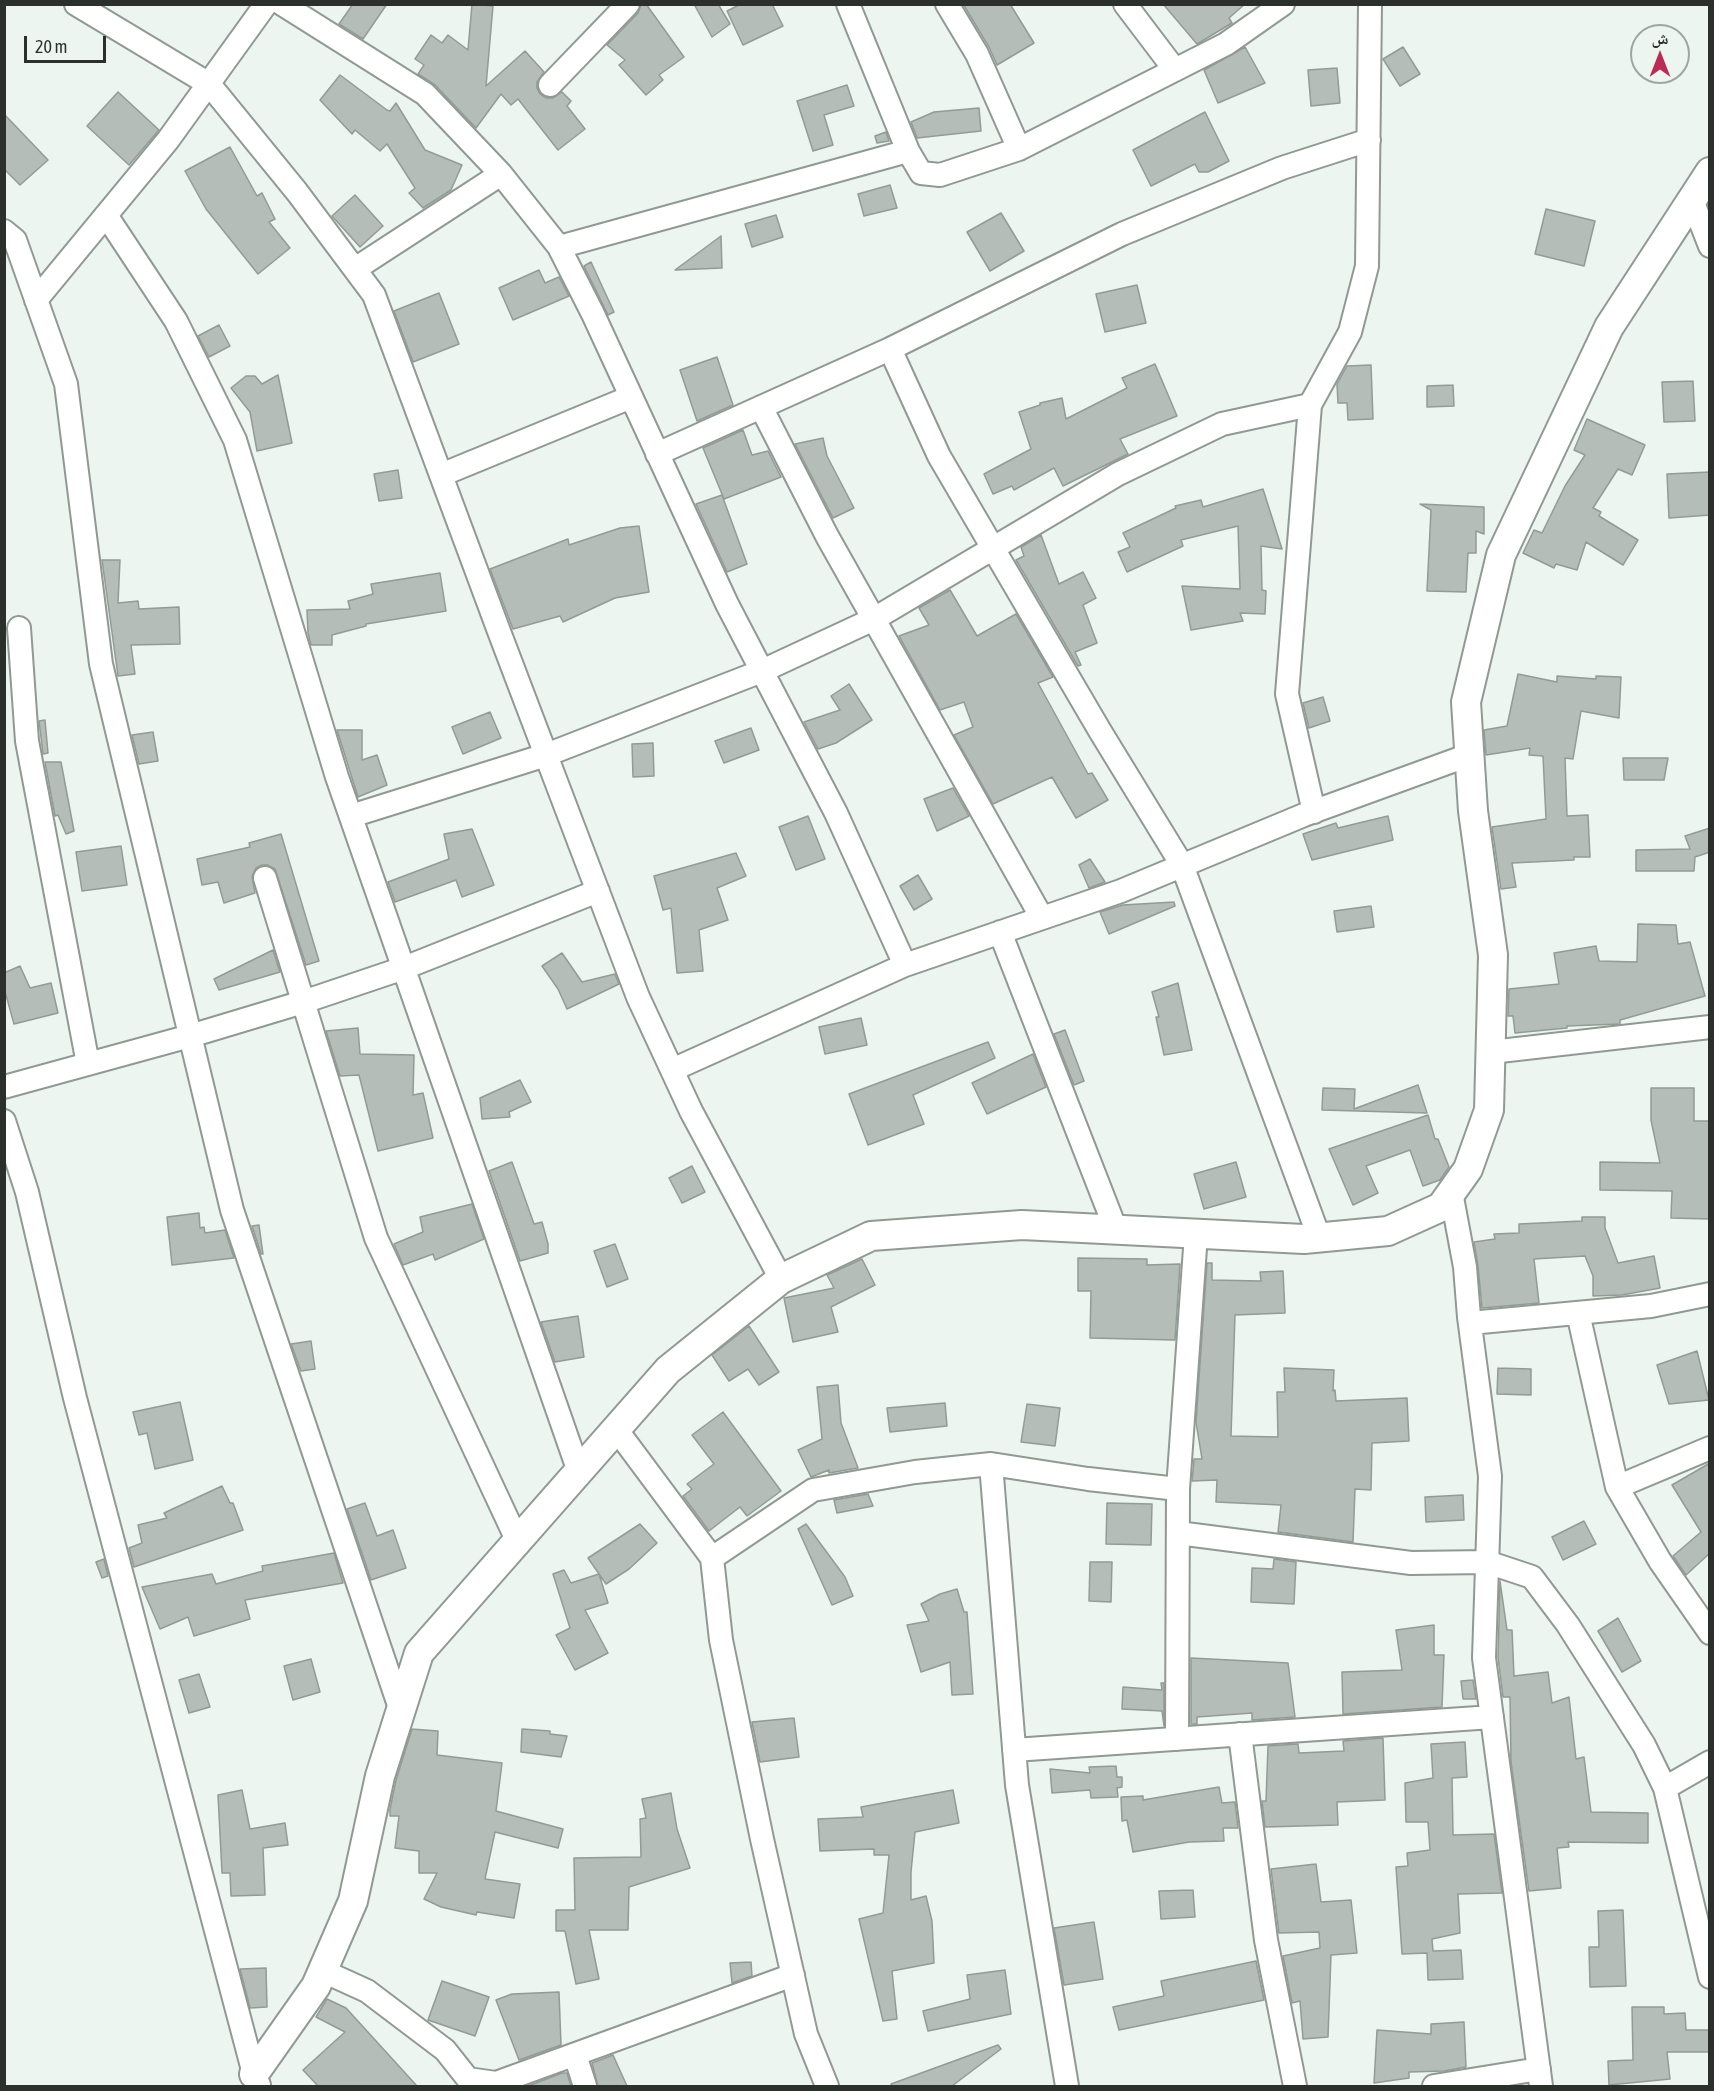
<!DOCTYPE html>
<meta charset="utf-8">
<style>
body{margin:0}
#map{position:relative;width:1714px;height:2091px;overflow:hidden;background:#ecf5ef;font-family:"Asap Condensed","Noto Naskh Arabic",sans-serif}
canvas{display:block}
.frame{position:absolute;inset:0;border:6px solid #2c302d;pointer-events:none}
.north{position:absolute;left:1630px;top:24px;width:60px;height:60px;box-sizing:border-box;background:#ecf5ef;border:2px solid #9fa6a1;border-radius:50%;rotate:0deg;font-size:16px;font-weight:700;line-height:24px;text-align:center;color:#2c302d}
.north::after{content:'';display:block;margin:auto;width:21px;height:27px;background:#ba2b55;clip-path:polygon(50% 0,100% 100%,50% 72%,0 100%)}
.scale{position:absolute;left:24px;top:36px;width:82px;height:27px;box-sizing:border-box;border:3px solid #2c302d;border-top:0;padding-left:8px;font-size:18px;line-height:21px;white-space:nowrap;color:#2c302d;-webkit-text-stroke:4px #ecf5ef;paint-order:stroke}
</style>
<div id="map">
<canvas width="1714" height="2091"></canvas>
<div class="frame"></div>
<div class="north">ش</div>
<div class="scale">20 m</div>
</div>
<script>
const context = document.querySelector('canvas').getContext('2d');
context.lineJoin = 'round';
function fill(path, color) {
  context.fillStyle = color;
  context.fill(path, 'evenodd');
}
function shape(rows) {
  const path = new Path2D();
  for (const r of rows) {
    path.moveTo(r[0], r[1]);
    for (let i = 2; i < r.length; i += 2) path.lineTo(r[i], r[i + 1]);
  }
  return path;
}
function trace(path, color, width, dash) {
  context.strokeStyle = color;
  context.lineWidth = width;
  context.lineCap = dash ? 'butt' : 'round';
  context.setLineDash(dash || []);
  context.stroke(path);
}
const building = shape([
 [353,4,387,4,363,39,339,24,353,4],
 [472,4,493,6,486,86,525,51,544,72,537,82,537,88,540,94,546,98,553,98,562,92,571,101,567,106,585,129,558,150,518,99,511,105,501,94,476,128,435,85,418,74,424,65,415,59,431,35,442,43,448,35,468,50,472,4],
 [641,4,646,4,684,57,659,75,663,80,646,95,619,65,625,60,607,45,638,13,641,4],
 [694,4,718,4,730,24,712,37,694,4],
 [741,4,772,4,783,26,743,45,727,11,741,4],
 [963,4,1010,4,1034,43,997,65,989,47,963,4],
 [1163,4,1245,4,1229,18,1232,23,1197,44,1163,4],
 [1245,47,1265,83,1218,103,1204,70,1245,47],
 [1403,47,1420,74,1400,86,1383,59,1403,47],
 [1337,68,1340,103,1311,106,1308,70,1337,68],
 [340,75,387,110,390,111,396,103,425,150,462,165,451,190,423,208,409,193,415,188,387,144,380,151,355,130,352,134,320,100,340,75],
 [847,85,854,106,824,115,833,145,813,151,797,101,847,85],
 [118,92,159,130,129,165,87,126,118,92],
 [979,108,981,131,917,138,911,122,934,112,979,108],
 [1205,112,1229,161,1208,172,1199,172,1195,164,1151,186,1133,150,1205,112],
 [4,114,48,160,20,185,4,169,4,114],
 [886,132,889,141,877,143,875,136,886,132],
 [230,147,257,196,262,193,275,219,269,222,290,248,258,274,206,209,185,171,230,147],
 [890,185,897,208,864,216,858,194,890,185],
 [355,195,383,226,360,247,332,216,355,195],
 [1546,209,1595,221,1584,266,1535,254,1546,209],
 [1001,213,1024,251,990,271,967,232,1001,213],
 [776,215,783,237,752,247,745,224,776,215],
 [721,236,722,268,675,270,721,236],
 [591,262,614,312,608,315,584,266,591,262],
 [539,270,545,283,559,277,569,296,513,320,499,288,539,270],
 [1137,285,1146,323,1105,332,1096,294,1137,285],
 [439,293,459,344,413,362,394,311,439,293],
 [219,325,230,346,209,357,198,336,219,325],
 [717,357,733,405,697,421,680,370,717,357],
 [1155,364,1177,416,1120,439,1128,454,1063,486,1054,468,1014,490,1012,486,993,494,984,474,1031,449,1019,412,1040,405,1040,403,1062,398,1066,419,1127,388,1122,378,1155,364],
 [1371,365,1373,419,1348,420,1347,403,1338,403,1337,384,1347,366,1371,365],
 [278,375,292,443,257,451,250,412,231,388,246,376,255,376,262,384,278,375],
 [1693,381,1695,421,1664,422,1662,382,1693,381],
 [1453,385,1454,406,1427,407,1427,386,1453,385],
 [1587,419,1645,445,1632,475,1618,469,1593,508,1601,512,1599,516,1638,540,1623,565,1586,542,1577,570,1556,564,1554,568,1523,553,1534,530,1542,533,1565,486,1585,455,1574,450,1587,419],
 [743,430,752,455,768,451,781,477,724,499,703,448,743,430],
 [823,438,827,456,854,508,833,518,795,444,823,438],
 [398,470,402,498,379,501,374,474,398,470],
 [1710,472,1710,515,1669,518,1667,474,1710,472],
 [1263,489,1282,549,1261,546,1262,590,1266,591,1265,614,1240,613,1243,621,1191,630,1182,586,1240,589,1238,526,1181,540,1183,546,1127,572,1118,552,1130,547,1123,533,1176,508,1175,506,1201,500,1203,507,1263,489],
 [722,495,747,564,727,572,696,504,722,495],
 [1420,504,1484,507,1484,534,1476,531,1476,553,1468,553,1466,592,1427,591,1431,510,1420,504],
 [639,526,649,592,615,598,563,622,560,616,513,629,490,569,568,539,569,545,620,528,639,526],
 [1041,535,1059,584,1083,572,1096,598,1083,605,1097,643,1075,652,1081,665,1078,666,1016,560,1024,556,1021,547,1041,535],
 [102,560,120,560,118,603,138,601,139,609,179,607,180,644,131,645,135,674,118,676,102,560],
 [440,573,446,611,366,624,366,626,332,635,332,645,311,645,308,633,307,610,350,609,348,601,373,594,371,584,440,573],
 [950,590,977,636,1016,614,1053,677,1038,683,1088,774,1092,773,1108,800,1076,818,1052,777,993,804,954,735,973,727,964,702,940,710,899,636,929,625,919,608,950,590],
 [1518,674,1557,682,1557,676,1596,679,1596,676,1621,677,1619,718,1581,711,1573,759,1565,758,1567,816,1588,815,1590,857,1574,857,1574,860,1512,863,1516,887,1501,889,1492,827,1546,819,1543,756,1529,755,1530,748,1486,755,1484,730,1507,726,1518,674],
 [849,684,872,720,836,743,818,749,804,722,840,710,831,696,849,684],
 [1323,697,1330,721,1309,728,1303,703,1323,697],
 [490,712,501,738,463,754,452,727,490,712],
 [45,720,48,753,43,754,39,721,45,720],
 [751,728,759,750,724,763,715,741,751,728],
 [337,730,362,730,362,760,377,755,387,785,358,797,337,730],
 [153,732,158,761,139,764,132,735,153,732],
 [653,743,654,776,633,777,632,744,653,743],
 [1623,758,1668,758,1664,780,1624,780,1623,758],
 [45,762,61,762,74,831,66,834,58,815,55,816,45,762],
 [953,788,969,816,937,831,924,799,953,788],
 [808,816,825,859,796,870,779,827,808,816],
 [1388,816,1393,840,1312,860,1303,834,1336,823,1338,828,1388,816],
 [1710,828,1710,852,1695,857,1694,871,1636,871,1636,850,1690,849,1685,836,1710,828],
 [472,829,494,885,462,897,456,880,395,902,388,882,449,859,444,834,472,829],
 [281,834,319,961,306,965,275,869,267,865,262,865,256,868,252,876,255,893,224,903,218,882,202,885,197,859,250,847,249,843,281,834],
 [121,846,127,885,82,891,76,852,121,846],
 [736,853,746,876,717,888,728,920,699,930,703,971,677,973,671,908,663,910,654,876,736,853],
 [1090,859,1105,882,1089,888,1079,865,1090,859],
 [918,875,932,899,914,910,900,886,918,875],
 [1174,902,1175,906,1109,934,1100,912,1123,905,1174,902],
 [1371,906,1374,927,1337,932,1334,911,1371,906],
 [1638,924,1676,925,1678,944,1690,942,1705,996,1620,1020,1620,1024,1567,1026,1567,1028,1515,1033,1513,1016,1508,1016,1509,989,1559,984,1554,953,1596,946,1599,961,1637,962,1638,924],
 [273,950,280,972,219,990,214,979,273,950],
 [562,953,582,982,615,974,619,984,567,1009,558,989,542,966,562,953],
 [20,966,30,988,51,983,58,1013,14,1024,4,988,4,973,20,966],
 [1178,983,1192,1050,1164,1055,1156,1017,1159,1017,1152,992,1178,983],
 [861,1018,867,1045,825,1054,819,1027,861,1018],
 [358,1028,360,1054,414,1055,413,1095,423,1093,433,1138,378,1151,359,1075,340,1076,326,1031,358,1028],
 [1065,1030,1084,1081,1074,1085,1054,1034,1065,1030],
 [988,1042,995,1058,913,1095,924,1124,868,1145,849,1094,988,1042],
 [1033,1054,1046,1087,987,1114,972,1083,1033,1054],
 [520,1080,531,1102,509,1112,510,1117,482,1119,480,1098,520,1080],
 [1418,1085,1427,1113,1322,1110,1323,1088,1355,1089,1354,1109,1418,1085],
 [1651,1088,1694,1088,1694,1121,1710,1121,1710,1219,1671,1218,1672,1191,1600,1190,1600,1162,1660,1163,1651,1120,1651,1088],
 [1428,1115,1435,1139,1438,1139,1449,1167,1440,1180,1423,1186,1410,1150,1366,1166,1378,1193,1353,1205,1329,1149,1428,1115],
 [512,1162,534,1224,542,1222,548,1244,548,1253,520,1261,489,1171,512,1162],
 [1236,1162,1246,1197,1204,1209,1194,1174,1236,1162],
 [692,1166,705,1192,682,1203,669,1178,692,1166],
 [472,1204,484,1239,435,1260,433,1254,403,1265,394,1244,423,1232,420,1217,472,1204],
 [199,1213,200,1228,204,1227,205,1233,225,1230,234,1258,172,1265,167,1217,199,1213],
 [1582,1217,1605,1217,1605,1228,1618,1263,1654,1256,1660,1288,1622,1295,1593,1296,1593,1276,1585,1256,1534,1259,1539,1303,1482,1308,1478,1266,1474,1242,1495,1239,1494,1234,1519,1233,1519,1224,1582,1221,1582,1217],
 [259,1225,263,1254,261,1254,252,1226,259,1225],
 [615,1244,628,1279,607,1287,594,1251,615,1244],
 [1078,1258,1147,1259,1147,1265,1180,1264,1175,1340,1090,1338,1091,1291,1078,1291,1078,1258],
 [862,1259,875,1285,831,1307,838,1332,793,1342,784,1298,834,1288,827,1275,862,1259],
 [1207,1263,1212,1263,1212,1280,1261,1281,1260,1272,1283,1271,1285,1313,1235,1315,1231,1436,1278,1437,1277,1392,1285,1392,1284,1368,1334,1370,1333,1391,1335,1390,1336,1401,1407,1398,1409,1441,1372,1443,1371,1490,1355,1489,1353,1542,1278,1532,1281,1505,1216,1502,1217,1480,1192,1481,1194,1459,1202,1459,1196,1422,1207,1263],
 [578,1316,584,1357,555,1362,541,1322,578,1316],
 [749,1326,779,1372,759,1385,748,1369,729,1381,712,1355,749,1326],
 [311,1341,315,1369,301,1371,291,1344,311,1341],
 [1697,1351,1709,1400,1669,1404,1657,1365,1697,1351],
 [1498,1368,1531,1369,1531,1395,1497,1394,1498,1368],
 [838,1385,841,1423,858,1468,829,1473,829,1470,811,1477,798,1450,822,1439,817,1387,838,1385],
 [180,1402,193,1460,155,1469,147,1433,139,1435,133,1412,180,1402],
 [945,1403,947,1426,890,1432,887,1408,945,1403],
 [1027,1404,1060,1408,1055,1446,1021,1442,1027,1404],
 [723,1412,781,1491,747,1516,740,1507,709,1531,683,1496,692,1489,687,1484,714,1464,692,1435,723,1412],
 [1710,1463,1710,1553,1686,1575,1673,1556,1701,1532,1672,1485,1710,1463],
 [222,1486,230,1503,233,1503,243,1530,134,1567,129,1548,142,1543,138,1525,167,1518,164,1513,222,1486],
 [868,1494,873,1506,837,1513,834,1500,868,1494],
 [1463,1495,1464,1520,1426,1522,1425,1497,1463,1495],
 [365,1503,377,1536,393,1530,406,1568,371,1580,347,1509,365,1503],
 [1107,1503,1152,1504,1151,1545,1106,1544,1107,1503],
 [1584,1521,1596,1544,1563,1560,1552,1537,1584,1521],
 [640,1524,657,1543,629,1569,606,1584,599,1574,608,1603,585,1610,608,1653,575,1670,556,1635,570,1628,553,1574,564,1570,571,1583,599,1574,588,1558,640,1524],
 [806,1524,845,1577,853,1596,832,1605,798,1529,806,1524],
 [334,1553,343,1583,245,1600,250,1619,194,1636,188,1617,160,1629,142,1587,212,1574,216,1584,263,1571,262,1566,334,1553],
 [104,1559,108,1576,102,1578,96,1562,104,1559],
 [1274,1559,1296,1562,1294,1604,1251,1602,1252,1568,1273,1569,1274,1559],
 [1090,1562,1112,1562,1111,1602,1089,1601,1090,1562],
 [1500,1581,1507,1630,1512,1630,1514,1676,1548,1672,1552,1703,1569,1697,1576,1759,1584,1757,1591,1812,1648,1813,1648,1843,1568,1842,1569,1847,1557,1848,1561,1888,1529,1891,1511,1762,1510,1697,1503,1697,1498,1657,1500,1581],
 [957,1589,964,1612,967,1612,973,1694,952,1695,950,1662,921,1672,907,1625,929,1621,921,1604,940,1594,957,1589],
 [1618,1618,1641,1661,1622,1672,1598,1631,1618,1618],
 [1434,1625,1434,1655,1444,1655,1442,1707,1343,1714,1342,1672,1402,1670,1396,1630,1434,1625],
 [1191,1658,1288,1663,1295,1717,1252,1720,1252,1713,1197,1717,1197,1724,1191,1724,1191,1658],
 [311,1659,320,1692,293,1700,284,1666,311,1659],
 [199,1674,210,1707,189,1713,179,1680,199,1674],
 [1473,1680,1476,1699,1463,1699,1461,1681,1473,1680],
 [1161,1683,1164,1683,1164,1726,1162,1711,1122,1709,1123,1687,1162,1690,1161,1683],
 [794,1718,799,1757,760,1762,752,1722,794,1718],
 [412,1729,438,1731,437,1755,502,1763,496,1811,563,1829,558,1848,495,1832,485,1879,520,1884,514,1918,477,1912,476,1915,441,1907,424,1899,437,1873,419,1873,419,1851,395,1848,399,1816,390,1816,390,1809,396,1780,412,1729],
 [522,1729,550,1731,550,1734,567,1736,561,1757,521,1752,522,1729],
 [1383,1738,1385,1800,1337,1802,1338,1825,1265,1827,1262,1801,1266,1801,1268,1746,1298,1744,1299,1753,1344,1751,1343,1741,1383,1738],
 [1465,1742,1467,1777,1452,1778,1453,1835,1494,1834,1502,1893,1458,1894,1460,1933,1432,1939,1433,1951,1461,1950,1463,1979,1428,1980,1427,1953,1402,1954,1396,1867,1408,1866,1407,1853,1430,1850,1428,1822,1406,1822,1405,1783,1433,1778,1431,1744,1465,1742],
 [1116,1766,1117,1777,1122,1777,1122,1787,1117,1788,1118,1797,1091,1798,1090,1790,1052,1793,1050,1769,1090,1773,1089,1767,1116,1766],
 [1219,1787,1222,1803,1235,1802,1238,1828,1223,1828,1224,1841,1189,1842,1133,1852,1127,1820,1122,1821,1121,1797,1143,1796,1143,1800,1219,1787],
 [242,1790,250,1829,285,1823,288,1845,263,1848,265,1895,231,1896,230,1873,222,1873,218,1795,242,1790],
 [953,1790,959,1823,915,1832,911,1872,911,1900,926,1896,932,1921,934,1963,892,1971,897,2019,883,2021,859,1919,883,1913,889,1855,874,1855,874,1849,820,1851,818,1819,863,1817,861,1807,953,1790],
 [671,1793,677,1829,690,1868,629,1887,628,1930,589,1930,599,1979,576,1984,565,1931,556,1931,556,1910,575,1910,574,1858,641,1857,640,1819,646,1818,642,1799,671,1793],
 [1316,1864,1321,1902,1351,1900,1357,1953,1331,1955,1328,2037,1303,2039,1300,2001,1292,2003,1283,1956,1320,1948,1319,1932,1279,1933,1271,1869,1316,1864],
 [1193,1890,1195,1917,1161,1919,1159,1891,1193,1890],
 [1623,1910,1626,1986,1590,1987,1589,1947,1599,1947,1598,1911,1623,1910],
 [1094,1922,1103,1979,1064,1985,1054,1928,1094,1922],
 [1256,1961,1264,2000,1119,2030,1113,2007,1164,1996,1161,1981,1256,1961],
 [751,1962,752,1976,732,1983,730,1963,751,1962],
 [266,1968,267,2007,250,2008,240,1969,266,1968],
 [1005,1970,1011,2014,928,2031,923,2011,970,1999,967,1975,1005,1970],
 [442,1981,489,1997,475,2036,428,2020,442,1981],
 [559,1992,561,2045,519,2060,496,2000,512,1994,559,1992],
 [327,1999,346,2008,417,2086,318,2086,303,2070,345,2032,316,2017,327,1999],
 [1632,2007,1664,2007,1664,2014,1685,2013,1686,2030,1709,2030,1709,2052,1667,2052,1670,2079,1609,2085,1608,2061,1633,2060,1632,2007],
 [1464,2022,1466,2067,1444,2071,1409,2072,1409,2078,1374,2083,1377,2030,1431,2034,1431,2024,1464,2022],
 [998,2045,1001,2049,952,2086,892,2086,891,2084,998,2045],
 [613,2055,627,2086,598,2086,592,2063,613,2055],
 [562,2073,567,2073,571,2086,528,2086,562,2073]
]);
fill(building, '#b4bdb7');
trace(building, '#939b96', 1.5);
const minor = shape([
 [76,4,209,84,297,192,374,295,500,634,638,997,691,1111,781,1279],
 [282,4,425,94,501,174,559,247,593,314,727,604,836,813,905,965],
 [848,4,908,151,921,173,940,175,1019,149,1226,44,1283,4],
 [947,4,977,54,1019,149],
 [1125,4,1175,70],
 [550,85,628,4],
 [1692,200,1710,246],
 [106,215,176,321,235,440,337,777,579,1472],
 [4,231,15,240,66,384,101,664,232,1210,401,1711],
 [559,247,908,151],
 [355,269,501,174],
 [36,300,168,140,266,4],
 [890,349,939,456,1100,731,1182,865,1319,1237],
 [761,407,827,536,1042,918],
 [657,454,890,349,1122,234,1282,168,1369,140],
 [441,475,631,397],
 [19,628,27,741,88,1064],
 [1314,812,1287,694,1310,405,1350,332,1367,266,1370,4],
 [351,816,546,755,762,671,874,619,1118,474,1222,424,1310,405],
 [265,878,376,1238,518,1542],
 [1000,932,1116,1230],
 [1491,1052,1710,1027],
 [672,1070,905,965,1121,891,1304,815,1469,755],
 [4,1087,190,1036,303,1002,404,968,598,891],
 [4,1121,27,1192,75,1398,254,2074,259,2085],
 [1451,1192,1465,1267,1469,1317,1490,1476,1484,1658,1541,2086],
 [1578,1313,1617,1487,1660,1561,1710,1633],
 [1470,1323,1651,1306,1710,1294],
 [616,1429,712,1558,721,1640,762,1839,806,2034,827,2086],
 [991,1464,1017,1785,1067,2086],
 [1617,1487,1710,1448],
 [1178,1533,1411,1563,1487,1562,1532,1577,1568,1625,1644,1745,1665,1788,1710,1977],
 [712,1558,813,1490,915,1472,991,1464,1088,1479,1178,1489],
 [1240,1734,1266,1940,1295,2086],
 [1177,1739,1178,1489,1196,1234],
 [1014,1750,1492,1717],
 [1665,1788,1710,1762],
 [323,1971,367,1991,445,2050,468,2079,496,2083,793,1975],
 [575,2055,585,2086],
 [1434,2086,1539,2069]
]);
const tertiary = shape([
 [254,2074,316,1986,353,1901,380,1776,419,1653,668,1370,781,1279,871,1236,1022,1225,1304,1239,1388,1231,1441,1207,1468,1169,1489,1110,1493,955,1473,811,1466,702,1501,555,1609,327,1710,172]
]);
trace(minor, '#909994', 26);
trace(tertiary, '#909994', 32);
trace(minor, '#fff', 22);
trace(tertiary, '#fff', 28);
</script>
